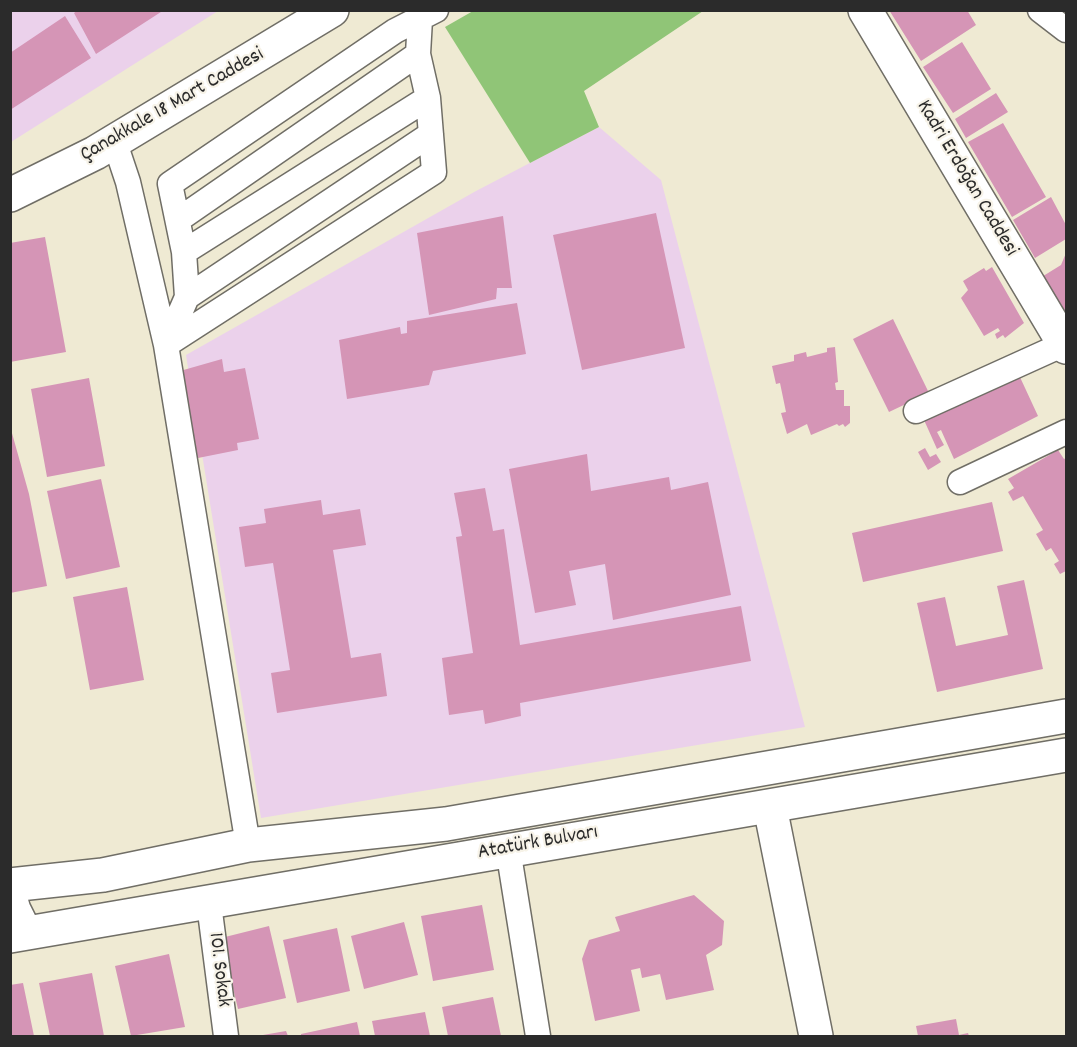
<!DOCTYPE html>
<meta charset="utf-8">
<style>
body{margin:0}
#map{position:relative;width:1077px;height:1047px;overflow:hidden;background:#efead3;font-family:Dekko,sans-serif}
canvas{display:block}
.frame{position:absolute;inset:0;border:12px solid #2b2b2b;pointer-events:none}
</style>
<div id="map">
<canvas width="1077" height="1047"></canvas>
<div class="frame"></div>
</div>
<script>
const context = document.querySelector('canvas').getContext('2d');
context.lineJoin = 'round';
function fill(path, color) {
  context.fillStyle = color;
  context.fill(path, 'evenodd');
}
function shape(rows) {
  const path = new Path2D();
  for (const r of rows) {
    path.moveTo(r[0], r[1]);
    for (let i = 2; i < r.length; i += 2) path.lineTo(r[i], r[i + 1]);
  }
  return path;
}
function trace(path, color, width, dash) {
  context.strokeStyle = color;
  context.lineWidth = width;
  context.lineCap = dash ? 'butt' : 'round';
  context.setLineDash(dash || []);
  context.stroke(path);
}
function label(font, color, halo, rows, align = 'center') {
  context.font = font + ' Dekko,sans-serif';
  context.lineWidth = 4.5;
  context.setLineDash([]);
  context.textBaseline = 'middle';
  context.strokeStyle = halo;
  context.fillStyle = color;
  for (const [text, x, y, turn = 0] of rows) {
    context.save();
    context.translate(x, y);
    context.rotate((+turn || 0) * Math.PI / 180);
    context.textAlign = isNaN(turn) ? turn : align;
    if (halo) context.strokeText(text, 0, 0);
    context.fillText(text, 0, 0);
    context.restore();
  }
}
fill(shape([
 [11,11,218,11,11,142],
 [599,127,661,180,805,727,261,818,186,355,476,191]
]), '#ebd1eb');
fill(shape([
 [473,11,473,10,703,11,584,91,599,127,530,163,445,27]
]), '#90c577');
fill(shape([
 [78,10,164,10,96,54,74,13],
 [889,10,967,10,976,25,921,61],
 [65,16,91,58,10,110,10,53],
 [962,42,991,89,953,113,923,67],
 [996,93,1008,112,966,138,955,119],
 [1003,123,1046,197,1012,217,968,142],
 [1051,197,1066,225,1066,239,1035,258,1013,220],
 [656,213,685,348,582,370,553,235],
 [503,216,512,288,497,288,496,299,429,315,417,233],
 [45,237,66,352,10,362,10,243],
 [1066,253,1066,321,1040,278,1061,265],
 [992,267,1024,323,1005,338,1003,335,997,339,995,334,1000,331,998,328,984,336,961,298,968,290,963,281,984,268,986,271],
 [517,303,526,354,433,371,429,385,347,399,339,340,400,327,401,334,407,333,407,321],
 [893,319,929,393,889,412,853,339],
 [835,347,838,382,835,383,836,390,844,390,844,406,850,406,850,423,845,427,843,424,839,426,837,424,811,435,807,424,787,434,781,413,786,412,780,383,776,384,772,366,794,361,794,355,806,352,807,357,827,352,827,348],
 [222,359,224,372,245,368,259,439,237,443,238,450,193,459,180,371],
 [1019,375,1038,416,954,459,941,430,937,432,944,445,937,449,924,420],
 [89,378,105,466,47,477,31,389],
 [10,426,29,494,47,586,10,593],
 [925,448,930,457,936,454,941,462,928,470,918,452],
 [1058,450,1064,459,1066,458,1066,571,1060,574,1054,564,1059,561,1051,548,1046,551,1036,534,1043,530,1023,496,1013,501,1008,492,1014,488,1008,479],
 [587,454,591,491,669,477,671,490,708,482,731,595,613,620,605,564,569,571,576,605,535,613,509,469],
 [101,479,120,567,66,579,47,491],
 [485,488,493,531,504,529,520,645,741,606,751,661,520,703,521,716,485,724,483,710,449,715,442,658,473,653,456,537,462,536,454,493],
 [321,500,323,515,360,509,366,545,333,550,351,658,381,653,387,696,277,713,271,673,290,670,273,563,245,567,239,527,266,523,264,509],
 [992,502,1003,551,863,582,852,533],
 [1024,580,1043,669,937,692,917,603,945,597,956,646,1008,635,997,586],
 [127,587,144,680,90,690,73,597],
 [694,895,724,921,722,945,706,955,714,990,666,1000,660,974,642,978,640,968,631,970,640,1011,595,1021,582,959,589,940,620,931,615,917],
 [482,905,494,970,433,981,421,916],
 [404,922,418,975,364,989,351,936],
 [269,926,286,998,238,1009,221,938],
 [337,928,350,991,297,1003,283,940],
 [169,954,185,1027,131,1036,115,966],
 [92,973,104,1036,50,1036,39,983],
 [23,983,34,1036,10,1036,10,985],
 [493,997,501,1036,448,1036,442,1007],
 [425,1012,430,1036,375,1036,372,1021],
 [956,1019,959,1035,968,1033,969,1036,918,1036,916,1026],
 [357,1022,360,1036,301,1036,301,1034],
 [286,1031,288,1036,263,1036,263,1035]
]), '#d595b6');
const street = shape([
 [1040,10,1066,30],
 [114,140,128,182,166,345,248,845],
 [178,220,418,54],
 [184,252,428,98],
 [187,297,431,134],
 [166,345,187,297,184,252,170,184,395,31,436,10],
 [166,345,434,172,428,98,418,54,420,19],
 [916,411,1064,344],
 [960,482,1066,432],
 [508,849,538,1036],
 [10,881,18,908,30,932],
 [209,904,226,1036]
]);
const secondary = shape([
 [770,807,816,1036]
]);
const primary = shape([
 [865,10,1066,347],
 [10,195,95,153,332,10],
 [10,885,103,875,248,845,446,824,1066,716],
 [10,936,1066,755]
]);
trace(street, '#706e66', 27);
trace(secondary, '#706e66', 36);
trace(primary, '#706e66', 36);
trace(street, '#fff', 24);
trace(secondary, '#fff', 33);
trace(primary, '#fff', 33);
label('21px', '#2b2b2b', '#f7f3e8', [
 ["Çanakkale 18 Mart Caddesi",173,106,-30],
 ["Kadri Erdoğan Caddesi",966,179,59],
 ["Atatürk Bulvarı",538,844,-10],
 ["101. Sokak",218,970,83]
]);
</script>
